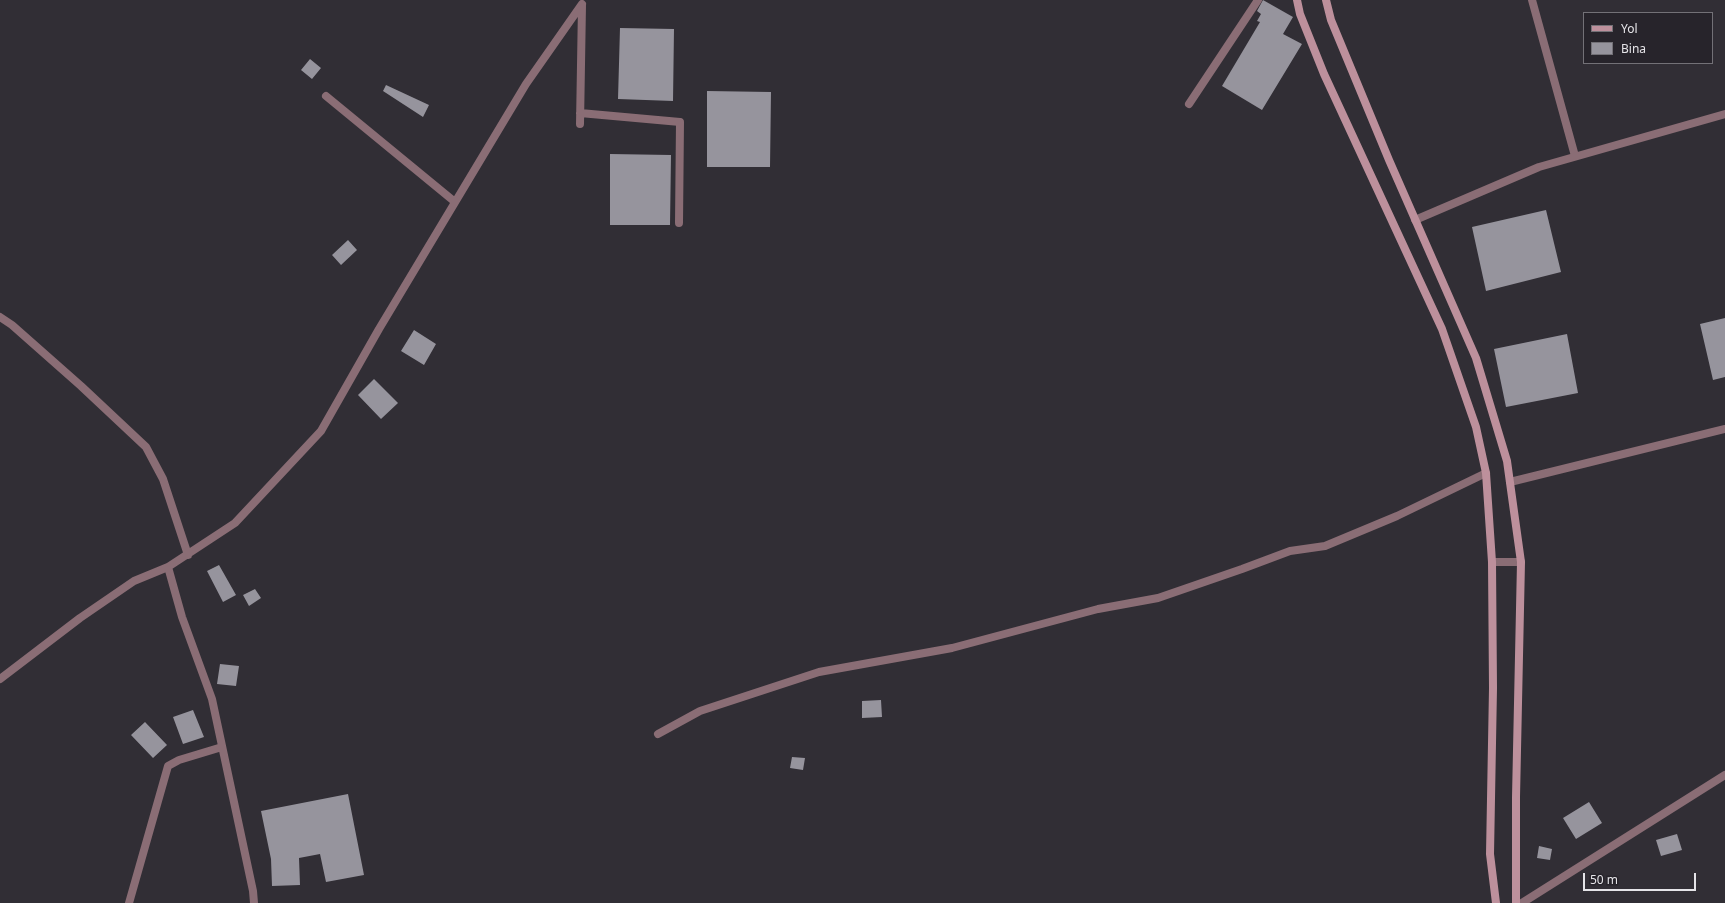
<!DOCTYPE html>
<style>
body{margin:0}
#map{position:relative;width:1725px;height:903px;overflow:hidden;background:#312e35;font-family:"Noto Sans",sans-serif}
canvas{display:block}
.legend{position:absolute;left:1583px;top:12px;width:130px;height:52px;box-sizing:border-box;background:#27242b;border:1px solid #737177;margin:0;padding:5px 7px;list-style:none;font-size:12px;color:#e5e4e8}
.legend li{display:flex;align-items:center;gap:8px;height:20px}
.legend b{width:20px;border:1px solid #737177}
.scale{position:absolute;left:1583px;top:873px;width:113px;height:18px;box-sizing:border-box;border:2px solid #e5e4e8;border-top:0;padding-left:5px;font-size:12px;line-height:14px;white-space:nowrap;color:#e5e4e8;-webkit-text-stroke:3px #27242b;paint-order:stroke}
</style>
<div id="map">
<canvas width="1725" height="903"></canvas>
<ul class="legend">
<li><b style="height:5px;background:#bd909c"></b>Yol</li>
<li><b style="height:11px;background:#96949d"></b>Bina</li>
</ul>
<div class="scale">50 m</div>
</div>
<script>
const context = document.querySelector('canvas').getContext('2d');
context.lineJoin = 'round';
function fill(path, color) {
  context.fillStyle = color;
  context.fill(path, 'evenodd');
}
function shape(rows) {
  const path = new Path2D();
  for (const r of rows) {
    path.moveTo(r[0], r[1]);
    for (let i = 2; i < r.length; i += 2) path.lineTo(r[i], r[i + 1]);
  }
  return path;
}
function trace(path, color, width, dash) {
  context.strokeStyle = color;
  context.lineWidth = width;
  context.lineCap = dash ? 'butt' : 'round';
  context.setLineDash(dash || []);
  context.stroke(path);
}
fill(shape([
 [1263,0,1293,17,1283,34,1302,44,1262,110,1222,86,1260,22,1257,21,1261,14,1257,11],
 [620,28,674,29,673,101,618,99],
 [310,59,321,68,312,79,301,70],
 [386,85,429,105,423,117,383,91],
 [707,91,771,92,770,167,707,167],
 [610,154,671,155,670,225,610,225],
 [1546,210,1561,272,1486,291,1472,227],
 [348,240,357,250,341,265,332,255],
 [1725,318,1725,377,1713,380,1700,324],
 [414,330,436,344,424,365,401,351],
 [1567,334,1578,393,1506,407,1494,349],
 [374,379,398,403,381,419,358,395],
 [219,565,236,595,223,602,207,571],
 [255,589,261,598,249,606,243,595],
 [220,664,239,666,236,686,217,684],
 [881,700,882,717,862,718,862,701],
 [193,710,204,737,183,744,173,717],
 [145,722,167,745,153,758,131,735],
 [792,757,805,758,803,770,790,768],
 [348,794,364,875,326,882,320,854,299,858,300,885,272,886,271,859,261,811],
 [1589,802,1602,823,1576,839,1563,818],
 [1677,834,1682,850,1661,856,1656,840],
 [1539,846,1552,849,1550,860,1537,858]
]), '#96949d');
trace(shape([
 [1532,0,1575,156]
]), '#8a6d75', 8);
trace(shape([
 [326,96,455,202],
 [1189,104,1258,0],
 [580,113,680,122,679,223],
 [580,124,582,5],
 [1415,220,1539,167,1725,114],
 [0,317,12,325,81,386,146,447,163,479,188,555],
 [1510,482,1725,429],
 [168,567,182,617,212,699,253,891,254,903],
 [0,679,80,618,134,581,168,567,235,523,321,431,379,329,526,84,582,4],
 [658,734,700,711,819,672,952,648,1098,609,1158,598,1242,569,1290,551,1325,546,1397,516,1486,473],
 [129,903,168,766,179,760,222,747],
 [1522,903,1725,775]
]), '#8a6d75', 8);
trace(shape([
 [1492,562,1521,562]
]), '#8a6d75', 8);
trace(shape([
 [1297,0,1300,14,1324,74,1442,329,1476,427,1486,473,1492,562,1493,688,1490,854,1496,903],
 [1326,0,1331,20,1389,160,1476,358,1507,461,1521,562,1516,797,1516,903]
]), '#bd909c', 8);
</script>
